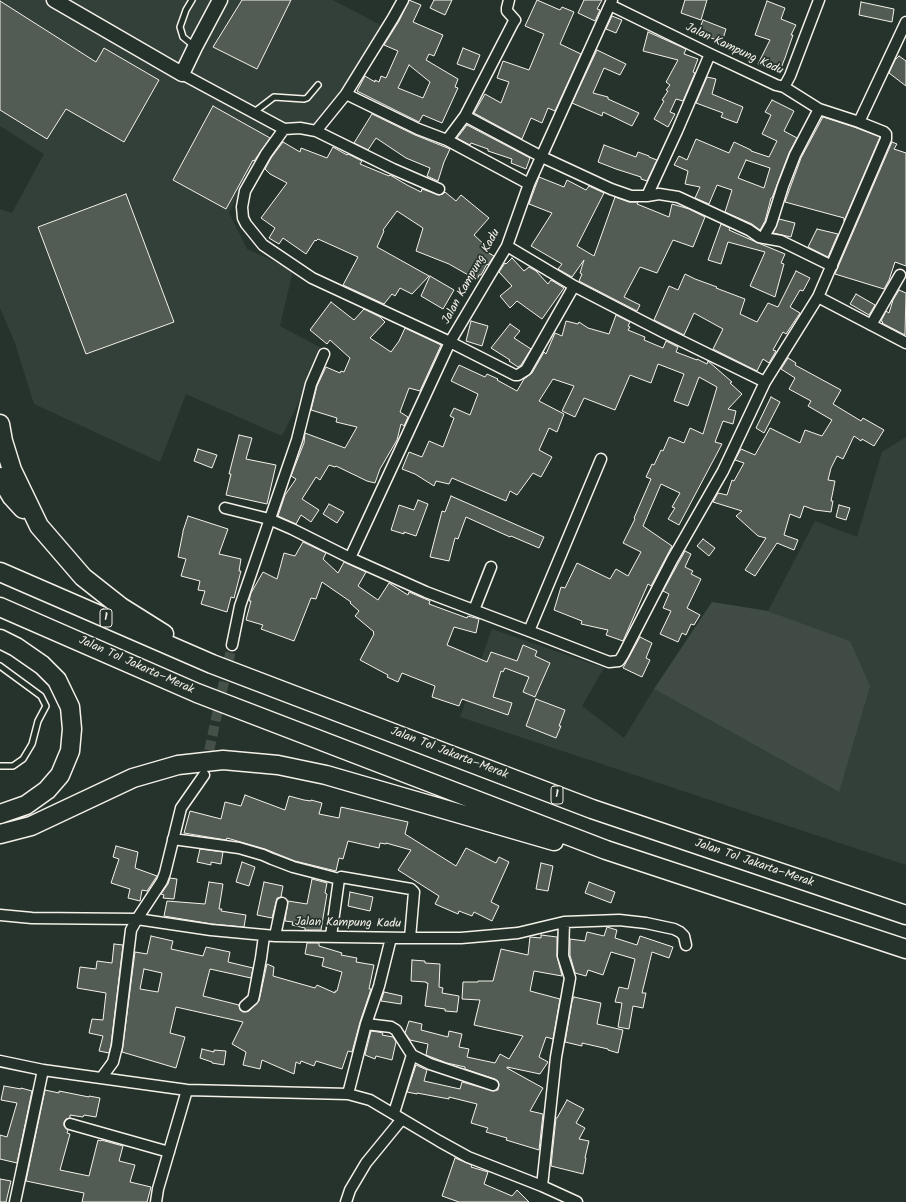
<!DOCTYPE html>
<meta charset="utf-8">
<style>
body{margin:0}
canvas{display:block;background:#26332d}
</style>
<canvas width="906" height="1202"></canvas>
<script>
const context = document.querySelector('canvas').getContext('2d');
context.lineJoin = 'round';
function fill(path, color) {
  context.fillStyle = color;
  context.fill(path, 'evenodd');
}
function shape(rows) {
  const path = new Path2D();
  for (const r of rows) {
    path.moveTo(r[0], r[1]);
    for (let i = 2; i < r.length; i += 2) path.lineTo(r[i], r[i + 1]);
  }
  return path;
}
function trace(path, color, width, dash) {
  context.strokeStyle = color;
  context.lineWidth = width;
  context.lineCap = dash ? 'butt' : 'round';
  context.setLineDash(dash || []);
  context.stroke(path);
}
function label(font, color, halo, rows, align = 'center') {
  context.font = font + ' Kalam,sans-serif';
  context.lineWidth = 3.5;
  context.setLineDash([]);
  context.textBaseline = 'middle';
  context.strokeStyle = halo;
  context.fillStyle = color;
  for (const [text, x, y, turn = 0] of rows) {
    context.save();
    context.translate(x, y);
    context.rotate((+turn || 0) * Math.PI / 180);
    context.textAlign = isNaN(turn) ? turn : align;
    if (halo) context.strokeText(text, 0, 0);
    context.fillText(text, 0, 0);
    context.restore();
  }
}
fill(shape([
 [0,0,333,0,386,28,359,72,306,132,277,119,229,213,247,249,293,270,280,326,325,350,282,436,186,394,160,462,34,404,15,343,0,308,0,209,12,213,44,154,0,126],
 [906,437,906,865,460,717,492,629,604,668,582,706,624,738,654,689,839,792,850,641,768,611,815,521,857,537,882,452]
]), '#333f39');
fill(shape([
 [712,602,768,611,850,641,870,686,839,792,654,689]
]), '#414b45');
const building = shape([
 [242,0,291,0,257,69,213,47,242,0],
 [409,0,421,5,413,22,443,35,434,56,429,54,426,60,458,79,455,87,458,88,442,123,423,115,419,122,357,91,365,76,375,82,375,80,379,82,381,76,386,78,398,51,384,45,399,21,409,0],
 [409,65,430,82,423,98,398,88,409,65],
 [434,0,452,0,445,15,430,8,434,0],
 [537,0,560,10,562,7,574,12,560,44,581,54,555,111,548,108,542,123,531,118,522,139,474,113,485,94,501,103,509,82,497,78,503,61,529,70,544,34,525,26,537,0],
 [584,0,602,0,597,9,600,10,595,21,578,13,584,0],
 [685,0,707,0,701,20,681,13,685,0],
 [0,1,96,62,104,48,159,80,124,142,66,109,47,139,0,110,0,1],
 [767,1,785,8,781,19,796,25,791,35,793,35,785,58,779,73,758,64,770,40,755,35,767,1],
 [861,2,894,9,892,22,859,15,861,2],
 [612,16,622,20,616,33,606,29,612,16],
 [703,20,726,29,722,42,698,33,703,20],
 [648,32,686,49,684,54,698,59,693,72,695,73,683,101,676,99,670,112,675,114,668,127,654,119,664,101,662,100,668,91,666,90,670,85,666,82,678,60,643,51,648,32],
 [463,48,480,55,474,70,457,64,463,48],
 [597,50,626,64,620,75,604,68,593,93,608,97,608,99,639,113,632,126,603,112,602,116,572,103,597,50],
 [899,56,906,61,906,86,889,73,895,60,899,56],
 [707,77,716,79,712,94,743,107,737,123,721,117,723,113,696,103,707,77],
 [772,100,794,111,784,131,797,138,789,153,772,198,771,198,765,221,760,230,752,224,725,212,732,190,717,185,709,204,695,198,700,187,685,184,688,171,674,165,679,156,687,160,696,139,729,153,734,142,751,150,751,151,769,157,777,141,762,134,771,115,765,112,772,100],
 [746,160,770,168,764,188,738,178,746,160],
 [213,106,270,138,254,161,253,160,226,209,173,180,213,106],
 [372,114,415,135,450,149,444,162,438,181,427,176,430,168,406,158,376,138,368,150,354,143,372,114],
 [823,117,854,127,880,137,844,221,844,218,785,202,801,158,823,117],
 [467,125,530,158,526,169,511,163,512,159,488,151,488,149,471,143,470,145,457,138,467,125],
 [283,142,300,152,301,148,327,158,333,147,347,155,348,154,362,161,360,164,389,176,390,175,407,185,421,192,422,189,439,195,443,194,445,192,456,201,461,195,489,218,474,235,489,249,487,252,494,256,488,265,487,264,481,275,479,275,477,280,449,264,416,251,423,228,397,211,383,230,384,231,377,247,429,276,412,294,400,288,395,296,392,294,384,304,343,285,358,257,318,239,316,241,315,240,306,254,283,238,279,244,269,238,275,228,261,218,287,183,270,174,265,169,271,158,283,142],
 [892,142,897,144,894,149,906,153,906,266,895,262,889,280,884,289,835,274,892,142],
 [604,145,636,157,638,152,649,156,649,157,657,160,647,181,641,179,641,177,616,169,598,162,604,145],
 [539,177,564,187,567,180,586,190,589,186,604,193,577,246,594,256,615,197,629,202,638,202,637,204,669,217,672,204,689,209,705,217,693,247,673,240,657,273,640,267,624,297,640,305,637,311,579,281,582,274,580,273,584,260,572,277,558,269,562,264,531,246,552,213,529,204,539,177],
 [126,194,174,322,86,354,38,227,126,194],
 [779,219,795,223,791,237,773,233,779,219],
 [721,224,730,228,729,230,756,242,785,254,781,263,784,264,775,297,750,286,765,252,728,242,721,264,708,260,721,224],
 [817,229,838,234,828,257,808,247,817,229],
 [512,258,524,271,529,267,536,271,548,284,551,280,564,288,542,319,517,301,510,308,500,296,512,286,499,272,505,263,506,264,512,258],
 [796,271,810,278,803,291,800,290,790,307,800,313,786,334,783,332,773,350,776,351,769,363,763,359,757,371,713,349,723,329,694,313,684,335,654,320,669,286,678,290,685,274,695,279,717,287,716,288,745,299,740,314,757,322,768,303,778,307,796,271],
 [430,276,454,290,443,309,421,296,430,276],
 [899,290,906,293,905,335,882,323,883,322,881,321,886,311,889,313,893,300,899,290],
 [856,294,875,305,869,315,850,304,856,294],
 [331,302,354,320,364,309,380,317,385,322,370,338,391,352,399,341,405,328,441,345,420,391,409,388,400,412,408,417,404,426,401,424,397,440,380,469,375,483,367,481,336,466,335,467,329,465,320,480,316,477,302,499,319,510,311,522,301,515,296,524,278,516,285,495,296,479,291,476,304,443,305,433,345,448,357,427,336,422,337,418,311,410,317,386,326,367,340,373,341,371,344,372,350,358,330,340,327,344,310,330,331,302],
 [616,315,630,322,628,326,630,327,628,330,645,337,644,340,663,348,666,341,678,347,676,352,697,360,697,359,707,364,708,361,732,382,730,383,742,394,728,409,736,411,733,424,723,421,715,442,722,444,679,525,668,519,675,508,672,507,680,493,661,484,643,526,672,546,651,586,648,584,623,641,606,635,608,630,581,624,582,621,554,610,561,587,565,588,577,563,610,579,616,569,628,576,641,552,623,543,635,519,634,518,651,479,646,477,652,464,654,465,661,450,663,451,669,437,684,443,690,428,703,434,717,387,699,377,688,406,674,401,684,374,658,364,651,383,630,375,615,410,584,398,575,417,562,411,574,386,553,379,539,401,564,414,557,432,549,428,539,450,552,457,541,477,533,473,517,495,510,491,506,501,452,478,449,484,436,481,434,486,415,474,402,469,409,452,422,457,429,441,443,447,454,418,450,416,454,408,470,415,478,394,451,381,459,365,485,377,487,374,498,379,497,380,517,391,524,379,532,373,544,352,546,354,555,333,562,336,566,321,578,324,579,322,588,328,609,334,616,315],
 [471,321,488,326,482,346,466,341,471,321],
 [510,324,520,331,514,338,531,349,521,365,518,367,509,361,510,360,491,348,510,324],
 [788,358,796,363,795,365,841,390,833,404,861,421,863,418,884,430,874,446,862,439,861,441,854,436,843,459,837,456,831,468,828,480,835,481,831,501,833,501,831,512,815,510,804,506,800,518,790,514,784,535,798,540,794,550,777,543,755,576,745,570,766,538,758,536,736,516,742,511,713,502,718,493,727,495,732,480,734,481,744,463,735,460,741,449,755,455,770,428,800,443,805,430,822,436,832,420,808,406,811,401,789,389,795,378,781,369,788,358],
 [771,397,780,402,764,433,756,428,771,397],
 [239,435,252,438,246,459,276,465,267,504,226,495,231,474,229,474,239,435],
 [198,449,217,455,212,468,194,461,198,449],
 [451,496,544,537,539,548,511,536,510,537,466,517,458,539,455,538,449,561,430,557,442,511,445,512,451,496],
 [418,500,428,504,416,536,404,532,404,534,391,530,399,505,414,510,418,500],
 [329,504,344,512,337,523,323,514,329,504],
 [839,505,850,508,846,520,836,517,839,505],
 [188,516,228,529,219,554,241,559,239,571,241,571,234,598,231,597,227,612,201,604,205,591,198,590,200,581,181,576,186,559,178,557,183,532,183,531,188,516],
 [703,539,715,548,709,556,697,546,703,539],
 [303,542,326,553,323,559,338,573,344,562,366,572,358,586,378,600,389,583,408,595,409,592,430,601,429,604,467,618,468,616,479,619,476,633,454,627,447,645,487,662,491,652,517,661,523,645,537,651,535,656,550,663,535,697,523,692,529,677,505,668,503,672,501,671,493,697,512,703,508,715,462,699,459,706,432,697,435,686,402,673,398,682,387,677,388,675,360,660,374,634,373,633,374,632,355,616,359,611,350,603,351,602,322,582,316,599,311,598,294,641,261,629,263,625,246,620,251,601,249,601,251,593,263,572,277,579,284,553,295,556,303,542],
 [685,551,691,554,685,567,693,571,691,574,701,579,687,608,700,615,694,625,691,624,686,635,682,633,678,642,660,634,671,611,663,608,669,594,663,591,685,551],
 [640,637,652,643,646,658,650,660,642,677,623,668,640,637],
 [536,699,565,710,559,726,561,726,556,738,526,726,536,699],
 [245,795,285,810,289,796,304,800,311,801,311,800,322,803,319,814,339,818,341,807,408,822,405,834,456,866,466,848,496,863,499,857,509,862,491,902,499,906,492,921,474,912,472,916,459,911,458,914,435,904,439,896,398,870,411,850,386,843,386,844,380,843,379,848,348,841,343,859,339,858,336,871,295,861,265,849,227,838,226,840,184,833,190,811,221,819,225,802,241,806,245,795],
 [116,846,138,852,135,868,157,876,147,891,142,890,140,901,128,898,130,889,111,883,119,859,113,857,116,846],
 [200,849,223,852,221,864,211,862,211,865,197,862,200,849],
 [242,862,255,867,249,886,236,882,242,862],
 [541,863,553,866,548,891,536,889,541,863],
 [170,878,177,879,174,899,163,898,164,895,161,894,168,884,170,878],
 [312,879,327,883,325,893,327,894,321,930,305,930,305,928,292,925,293,922,285,921,288,901,307,904,312,879],
 [209,882,223,884,219,909,222,909,221,911,246,915,244,927,212,924,164,916,167,901,205,904,209,882],
 [264,882,283,886,281,897,277,898,272,918,257,915,264,882],
 [589,882,615,892,611,903,585,893,589,882],
 [350,892,373,897,370,911,348,906,350,892],
 [607,927,617,930,615,938,637,945,640,936,673,947,669,958,652,952,642,993,646,993,643,1008,633,1006,629,1029,618,1027,622,1003,615,1002,619,987,628,989,635,959,611,952,603,975,588,970,586,976,575,973,570,955,570,939,585,941,587,932,604,936,607,927],
 [541,935,557,937,557,956,562,976,534,971,530,991,560,999,553,1039,546,1037,539,1057,548,1062,540,1074,507,1067,507,1068,543,1088,530,1111,543,1114,539,1150,506,1140,507,1138,486,1132,488,1128,471,1123,477,1104,449,1097,449,1099,417,1093,417,1094,407,1092,416,1065,427,1070,424,1081,460,1089,462,1082,494,1091,498,1090,499,1084,498,1081,495,1079,465,1069,465,1067,447,1063,426,1055,428,1044,410,1040,405,1033,409,1021,422,1024,421,1030,448,1037,449,1031,462,1034,459,1047,469,1049,467,1057,495,1063,500,1054,509,1059,523,1036,474,1025,480,1000,462,999,463,982,478,982,478,981,493,981,501,949,528,955,530,937,541,938,541,935],
 [151,936,173,941,171,949,203,956,206,947,230,952,228,962,253,968,251,978,210,969,203,996,239,1005,240,1010,243,1012,249,1011,259,1001,267,964,274,967,273,976,315,988,317,985,335,993,335,991,337,991,342,972,322,966,324,958,305,954,307,943,319,943,319,946,342,953,341,955,357,958,356,962,374,965,369,989,371,989,360,1022,352,1052,348,1051,342,1069,316,1061,314,1066,301,1061,300,1064,296,1062,294,1074,262,1060,260,1069,243,1065,246,1052,232,1044,243,1022,176,1007,170,1033,185,1037,176,1068,122,1052,135,952,147,954,151,936],
 [144,969,162,973,158,992,140,989,144,969],
 [114,944,123,945,111,1045,109,1053,99,1051,103,1036,89,1033,92,1019,103,1020,106,993,77,988,80,967,96,969,97,961,112,963,114,944],
 [412,960,425,961,425,963,440,964,439,987,443,988,442,993,459,996,457,1012,445,1011,445,1009,425,1006,428,983,426,983,426,982,411,981,412,960],
 [384,992,402,996,401,1004,381,1001,384,992],
 [574,997,601,1003,597,1024,623,1030,618,1053,608,1050,608,1049,582,1043,582,1046,565,1042,572,1001,574,997],
 [371,1031,378,1032,383,1033,382,1035,393,1037,396,1042,392,1060,376,1056,375,1059,365,1055,371,1031],
 [202,1049,214,1052,214,1050,226,1051,224,1065,212,1063,212,1062,200,1058,202,1049],
 [4,1086,21,1089,21,1088,32,1091,17,1163,0,1159,0,1135,7,1137,17,1103,1,1100,4,1086],
 [45,1090,59,1093,59,1091,89,1097,89,1096,100,1098,96,1117,84,1115,83,1117,70,1115,70,1118,66,1119,64,1122,64,1126,68,1130,67,1133,70,1134,60,1170,89,1176,98,1140,101,1141,101,1140,123,1146,119,1161,135,1165,130,1182,151,1187,147,1202,82,1202,84,1193,26,1181,45,1090],
 [567,1100,584,1109,576,1123,585,1128,579,1139,589,1141,585,1158,586,1158,583,1174,551,1166,556,1118,557,1118,567,1100],
 [455,1158,472,1165,471,1167,488,1172,484,1184,512,1196,517,1190,529,1202,459,1202,442,1196,455,1158],
 [0,1179,11,1181,6,1202,0,1202,0,1179]
]);
fill(building, '#525c55');
trace(building, '#f4f1e8', 1);
trace(shape([
 [206,765,232,645]
]), '#455049', 10, [10, 5]);
const lane = shape([
 [192,0,186,10,180,27,183,37,194,46],
 [253,113,274,97,304,99,307,98,318,85],
 [0,666,41,696,46,706,38,721,32,744,23,759,13,766,0,766]
]);
const street = shape([
 [610,5,710,54,776,85,784,87,790,76,819,0],
 [182,74,284,129,300,128,316,131,393,169,439,189],
 [784,87,819,109],
 [346,94,418,129,447,140,529,184],
 [465,116,542,157,611,189,631,196,647,196,677,131,710,54],
 [284,129,266,154,245,191,242,207,243,218,246,224,263,245,312,278,450,342,515,375,518,375,526,370,574,286],
 [316,131,346,94,393,18,403,0],
 [447,140,465,116,513,23,515,20,507,11,507,8,509,0],
 [647,196,659,194,678,197,749,230,759,237,781,241,832,266],
 [763,238,771,224,783,186,795,155,819,109,859,122],
 [507,246,574,286,663,332,765,382],
 [818,297,906,343],
 [871,325,900,275],
 [225,508,269,519,292,529,350,558,426,592,529,631,609,662,619,661,623,655,672,560,723,471,765,382,818,297,886,139,886,134,884,132,859,122,906,22],
 [350,558,450,342,507,246,529,184,612,0],
 [474,610,491,567],
 [529,631,601,459],
 [232,645,240,606,297,440,311,384,324,354],
 [173,839,239,848,263,855,272,859,293,867,324,875,339,879,341,877,411,889,414,892,410,938],
 [0,915,32,918,137,919,211,930,275,936,410,938,461,938,518,933,564,922,619,920,646,923,674,929,680,932,684,936,686,945],
 [275,936,282,903],
 [331,936,339,879],
 [245,1006,253,999,254,995,261,958,264,936],
 [366,1024,391,1027,396,1030,412,1055,430,1064,493,1085],
 [0,1061,43,1070,187,1090,348,1094,370,1100,439,1141,468,1157,542,1186,577,1202],
 [102,1077,113,1062,117,1046,131,930,137,919,162,881,165,873,181,808,204,775],
 [348,1094,366,1024,379,986,391,938],
 [394,1113,412,1055],
 [70,1124,169,1152],
 [542,1186,556,1057,570,978,563,956,564,922],
 [15,1202,43,1070],
 [156,1202,158,1189,187,1090],
 [346,1202,350,1190,366,1163,402,1119]
]);
const secondary = shape([
 [54,0,182,74,195,47,220,0]
]);
const highway = shape([
 [0,424,3,441,12,470,39,526,83,577,121,607,164,634],
 [0,477,12,497,23,509],
 [0,572,212,664,592,809,906,915],
 [0,607,197,693,606,850,906,949],
 [0,639,16,647,42,665,57,680,70,707,72,729,70,751,60,775,47,790,26,805,0,814],
 [0,834,31,826,133,778,178,765,223,760,278,765,326,775,554,841]
]);
trace(lane, '#f4f1e8', 8);
trace(street, '#f4f1e8', 13);
trace(secondary, '#f4f1e8', 17);
trace(highway, '#f4f1e8', 21);
trace(lane, '#26332d', 5);
trace(street, '#26332d', 10);
trace(secondary, '#26332d', 14);
trace(highway, '#26332d', 18);
for (const [x, y, w] of [
 [106,618,12],
 [557,795,12]
]) {
  const box = new Path2D();
  box.roundRect(x - w / 2, y - 9, w, 18, 3);
  context.fillStyle = '#26332d';
  context.fill(box);
  trace(box, '#f4f1e8', 1);
}
label('bold 11px', '#f4f1e8', null, [
 ["1",106,618],
 ["1",557,795]
]);
label('12px', '#f4f1e8', '#26332d', [
 ["Jalan Kampung Kadu",734,50,25],
 ["Jalan Kampung Kadu",472,277,-61],
 ["Jalan Tol Jakarta–Merak",136,666,24],
 ["Jalan Tol Jakarta–Merak",449,754,21],
 ["Jalan Tol Jakarta–Merak",754,864,19],
 ["Jalan Kampung Kadu",348,924,1]
]);
</script>
